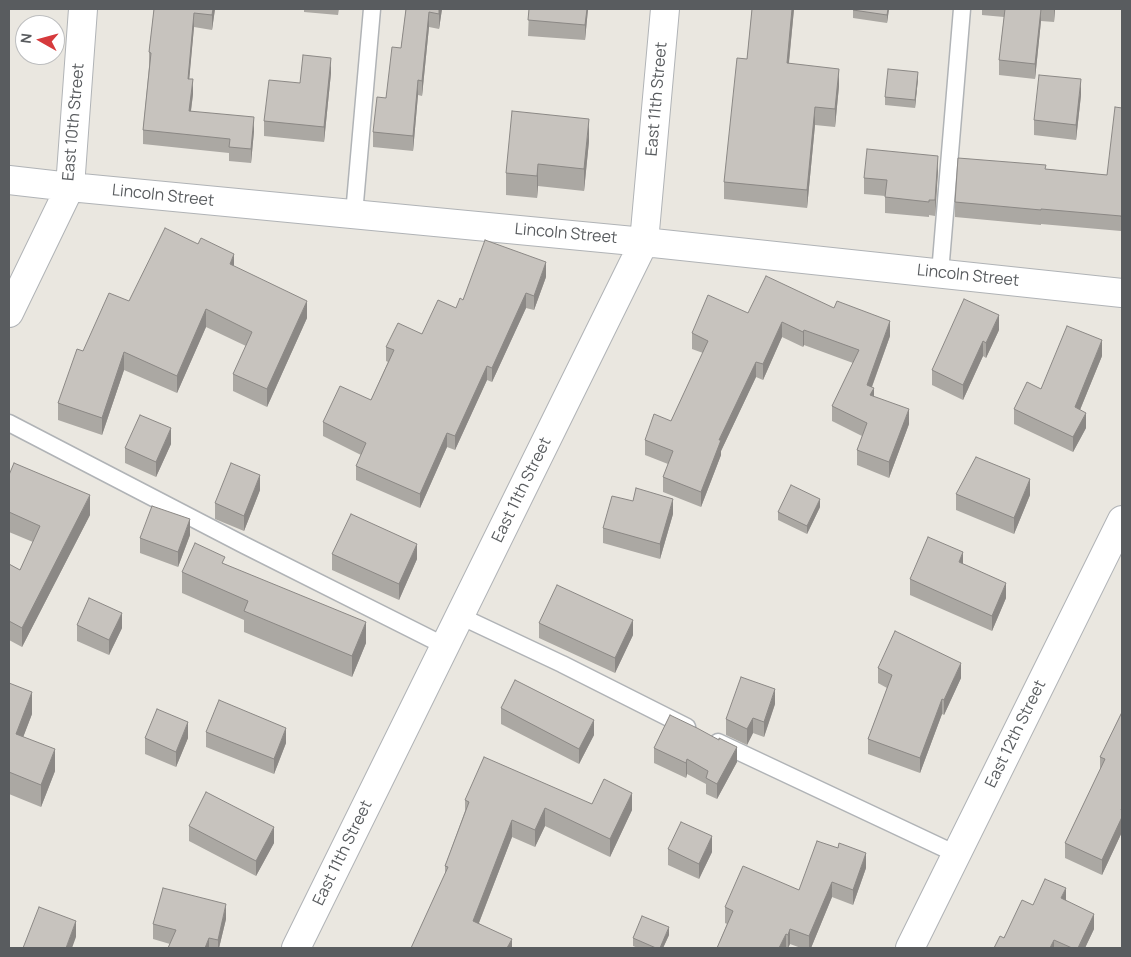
<!DOCTYPE html>
<style>
body{margin:0}
#map{position:relative;width:1131px;height:957px;overflow:hidden;background:#eae7e0;font-family:Manrope,sans-serif}
canvas{display:block}
.frame{position:absolute;inset:0;border:10px solid #595c5f;pointer-events:none}
.north{position:absolute;left:15px;top:15px;width:50px;height:50px;box-sizing:border-box;background:#fff;border:1px solid #bdbebf;border-radius:50%;rotate:277deg;font-size:14px;font-weight:700;line-height:20px;text-align:center;color:#595c5f}
.north::after{content:'';display:block;margin:auto;width:18px;height:22px;background:#d63a3c;clip-path:polygon(50% 0,100% 100%,50% 72%,0 100%)}
</style>
<div id="map">
<canvas width="1131" height="957"></canvas>
<div class="frame"></div>
<div class="north">N</div>
</div>
<script>
const context = document.querySelector('canvas').getContext('2d');
context.lineJoin = 'round';
function shape(rows) {
  const path = new Path2D();
  for (const r of rows) {
    path.moveTo(r[0], r[1]);
    for (let i = 2; i < r.length; i += 2) path.lineTo(r[i], r[i + 1]);
  }
  return path;
}
function trace(path, color, width, dash) {
  context.strokeStyle = color;
  context.lineWidth = width;
  context.lineCap = dash ? 'butt' : 'round';
  context.setLineDash(dash || []);
  context.stroke(path);
}
function fill(path, color) {
  context.fillStyle = color;
  context.fill(path, 'evenodd');
}
function label(font, color, halo, rows, align = 'center') {
  context.font = font + ' Manrope,sans-serif';
  context.lineWidth = 4;
  context.setLineDash([]);
  context.textBaseline = 'middle';
  context.strokeStyle = halo;
  context.fillStyle = color;
  for (const [text, x, y, turn = 0] of rows) {
    context.save();
    context.translate(x, y);
    context.rotate((+turn || 0) * Math.PI / 180);
    context.textAlign = isNaN(turn) ? turn : align;
    if (halo) context.strokeText(text, 0, 0);
    context.fillText(text, 0, 0);
    context.restore();
  }
}
const service = shape([
 [354,214,372,9],
 [940,273,962,9],
 [9,423,244,545,445,646],
 [460,616,562,664,687,727],
 [718,742,956,854]
]);
const minor = shape([
 [9,180,70,187,644,242,1122,293],
 [9,313,70,187,83,9],
 [296,948,644,242,665,9],
 [910,948,1122,520]
]);
trace(service, '#b0b3b6', 19);
trace(minor, '#b0b3b6', 30);
trace(service, '#fff', 16);
trace(minor, '#fff', 28);
fill(shape([
 [154,9,215,9,212,30,194,27,189,79,193,94,191,111,254,131,251,163,229,161,229,153,143,144,143,130,149,67,149,52],
 [304,9,339,9,338,15,304,12],
 [406,9,442,9,439,29,429,27,422,96,418,95,413,151,373,147,373,132,386,98,401,48],
 [529,9,588,9,585,40,528,36],
 [752,9,794,9,789,63,839,86,835,127,815,125,807,208,724,199,724,182,747,59],
 [853,9,889,9,887,23,853,18],
 [982,9,1055,9,1054,22,1041,21,1035,79,999,75,999,60,1004,17,982,15],
 [1122,55,1122,78,1121,78,1121,63],
 [331,73,324,142,264,136,264,121,300,83],
 [918,79,915,108,885,105,885,97],
 [1081,95,1076,140,1034,135,1034,120],
 [1122,108,1122,233,1121,233,1121,231,1041,224,1041,225,955,217,955,202,1046,169,1107,175],
 [589,141,584,191,538,186,537,198,506,195,506,173],
 [938,171,935,216,929,215,929,217,885,213,885,196,864,194,864,178],
 [234,267,307,318,267,407,233,391,233,374,246,346,206,327,177,393,124,370,102,435,58,420,58,403,83,351,129,301],
 [546,277,534,310,526,308,492,382,487,380,455,450,447,447,420,508,356,480,356,466,361,455,323,436,323,422,371,400,388,362,386,361,386,347,422,334,456,308],
 [748,313,890,336,872,387,874,396,909,424,889,478,857,465,857,450,862,436,832,421,832,406,853,363,804,345,803,347,782,337,763,380,756,377,721,451,721,455,701,507,663,492,663,477,668,464,645,455,645,440,671,421,703,353,692,349,692,333],
 [999,330,986,358,983,356,963,400,932,385,932,370],
 [1102,356,1080,410,1086,428,1073,452,1014,424,1014,409,1041,389],
 [171,444,156,477,125,463,125,448],
 [9,475,90,515,22,647,9,640,9,564,20,570,33,542,9,532],
 [260,490,244,531,215,519,215,503],
 [956,494,1030,495,1014,534,956,510],
 [820,507,807,534,778,520,778,512],
 [673,514,660,559,603,543,603,528],
 [190,535,178,567,140,553,140,538],
 [332,554,417,559,399,600,332,570],
 [225,564,366,643,352,677,244,632,244,620,182,593,182,572],
 [963,564,1006,598,992,631,910,595,910,579],
 [539,623,633,635,615,673,539,638],
 [77,625,122,628,109,655,77,641],
 [878,668,961,678,944,715,942,714,920,773,868,754,868,739,887,688,878,683],
 [9,683,32,714,23,737,55,771,41,807,9,794],
 [775,704,764,737,753,733,747,745,726,735,726,719],
 [501,708,594,735,579,764,501,724],
 [1122,712,1122,832,1102,875,1065,858,1065,843,1100,770,1100,757],
 [206,732,286,743,274,774,206,747],
 [145,738,188,738,176,767,145,754],
 [654,748,737,762,717,799,706,794,706,784,687,774,686,778,654,763],
 [465,800,592,804,632,810,610,857,545,826,535,847,512,837,479,923,512,948,411,948,445,874,445,866,465,811],
 [189,826,274,843,256,876,189,841],
 [668,849,712,852,699,879,668,865],
 [866,868,853,905,832,897,811,948,801,948,790,944,788,948,717,948,727,924,725,923,725,907,799,890],
 [1066,900,1094,929,1085,948,994,948,1033,905],
 [226,919,219,948,168,948,170,944,153,939,153,924],
 [669,935,663,948,638,948,633,946,633,938]
]), '#aba8a3');
fill(shape([
 [213,9,215,9,212,30,212,15],
 [439,9,442,9,439,29],
 [587,9,588,9,585,40,585,25],
 [792,9,794,9,787,81,787,63],
 [888,9,889,9,887,23,887,15],
 [1041,9,1041,21,1035,79,1035,64],
 [1054,9,1055,9,1054,22],
 [429,12,429,27,422,96,422,81],
 [194,13,194,27,188,93,188,79],
 [331,58,331,73,324,142,324,127],
 [839,69,839,86,835,127,835,109],
 [918,72,918,79,915,108,915,100],
 [193,79,193,94,189,125,189,111],
 [1081,79,1081,95,1076,140,1076,125],
 [418,80,418,95,413,151,413,136],
 [815,107,815,125,807,208,807,190],
 [254,117,254,131,251,163,251,149],
 [589,119,589,141,584,191,584,169],
 [938,156,938,171,935,216,935,200],
 [538,164,538,186,537,198,537,176],
 [234,254,234,272,230,264],
 [546,262,546,277,534,310,534,296],
 [526,293,526,308,492,382,492,368],
 [307,301,307,318,267,407,267,389],
 [206,309,206,327,177,393,177,376],
 [999,315,999,330,986,358,986,343],
 [890,321,890,336,867,400,867,385],
 [782,322,782,337,763,380,763,364],
 [804,330,804,345,803,347,803,332],
 [1102,340,1102,356,1075,422,1075,407],
 [983,341,983,356,963,400,963,385],
 [124,352,124,370,102,435,102,418],
 [756,362,756,377,721,451,721,455,701,507,701,492,719,440],
 [487,366,487,380,455,450,455,436],
 [874,388,874,403,870,395],
 [909,409,909,424,889,478,889,462],
 [1086,413,1086,428,1073,452,1073,437],
 [171,428,171,444,156,477,156,462],
 [447,433,447,447,420,508,420,494],
 [260,475,260,490,244,531,244,516],
 [1030,479,1030,495,1014,534,1014,518],
 [90,495,90,515,22,647,22,628],
 [673,499,673,514,660,559,660,544],
 [820,499,820,507,807,534,807,526],
 [190,519,190,535,178,567,178,552],
 [417,544,417,559,399,600,399,584],
 [963,552,963,568,959,562],
 [1006,583,1006,598,992,631,992,616],
 [122,613,122,628,109,655,109,640],
 [633,620,633,635,615,673,615,658],
 [366,622,366,643,352,677,352,656],
 [961,663,961,678,944,715,944,700],
 [775,689,775,704,764,737,764,722],
 [32,692,32,714,16,756,16,734],
 [942,699,942,714,920,773,920,758],
 [753,718,753,733,747,745,747,729],
 [594,720,594,735,579,764,579,749],
 [188,722,188,738,176,767,176,752],
 [286,728,286,743,274,774,274,759],
 [737,747,737,762,717,799,717,784],
 [55,749,55,771,41,807,41,785],
 [687,759,687,774,686,778,686,763],
 [632,793,632,810,610,857,610,839],
 [545,808,545,826,535,847,535,830],
 [1122,808,1122,832,1102,875,1102,860],
 [512,820,512,837,473,938,473,921],
 [274,827,274,843,256,876,256,861],
 [712,836,712,852,699,879,699,864],
 [866,853,866,868,853,905,853,890],
 [832,882,832,897,811,948,809,948,809,936],
 [1066,888,1066,903,1061,898],
 [226,904,226,919,219,948,218,948,218,940],
 [1094,914,1094,929,1085,948,1078,948],
 [76,921,76,937,72,948,66,948],
 [669,927,669,935,663,948,660,948],
 [790,929,790,944,788,948,788,935],
 [786,934,786,948,779,948],
 [209,938,209,948,205,948],
 [512,939,512,948,507,948],
 [1054,940,1054,948,1050,948]
]), '#8b8885');
const building = shape([
 [154,9,213,9,212,15,194,13,188,79,193,79,189,111,254,117,251,149,229,147,230,139,143,130,151,53,149,52,154,9],
 [406,9,439,9,439,14,429,12,422,81,418,80,413,136,373,132,377,97,386,98,392,47,401,48,406,9],
 [529,9,587,9,585,25,528,20,529,9],
 [752,9,792,9,787,63,839,69,835,109,815,107,807,190,724,182,737,58,747,59,752,9],
 [853,9,888,9,887,15,853,10,853,9],
 [1005,9,1041,9,1035,64,999,60,1005,9],
 [303,55,331,58,324,127,264,121,269,80,300,83,303,55],
 [888,69,918,72,915,100,885,97,888,69],
 [1039,75,1081,79,1076,125,1034,120,1039,75],
 [1115,107,1122,108,1122,218,1121,217,1121,216,1041,209,1041,210,955,202,958,158,1046,165,1045,169,1107,175,1115,107],
 [512,111,589,119,584,169,538,164,537,176,506,173,512,111],
 [867,149,938,156,935,200,929,200,929,202,885,197,887,180,864,178,867,149],
 [165,228,198,244,201,238,234,254,230,264,307,301,267,389,233,374,252,332,206,309,177,376,124,352,102,418,58,403,77,349,83,351,109,293,129,301,165,228],
 [485,240,546,262,534,296,526,293,492,368,487,366,455,436,447,433,420,494,356,466,366,443,323,422,340,386,371,400,394,350,386,347,398,323,422,334,438,300,456,308,460,298,463,300,485,240],
 [766,276,834,308,837,301,890,321,867,385,874,388,870,395,909,409,889,462,857,450,867,423,832,406,859,350,804,330,803,332,782,322,763,364,756,362,719,440,721,440,701,492,663,477,673,451,645,440,654,414,671,421,708,341,692,333,708,295,748,313,766,276],
 [964,299,999,315,986,343,983,341,963,385,932,370,964,299],
 [1067,326,1102,340,1075,407,1086,413,1073,437,1014,409,1027,382,1041,389,1067,326],
 [140,415,171,428,156,462,125,448,140,415],
 [976,457,1030,479,1014,518,956,494,976,457],
 [14,463,90,495,22,628,9,621,9,564,20,570,40,526,9,512,9,475,14,463],
 [231,463,260,475,244,516,215,503,231,463],
 [791,485,820,499,807,526,778,512,791,485],
 [636,488,673,499,660,544,603,528,612,496,633,501,636,488],
 [152,506,190,519,178,552,140,538,152,506],
 [351,514,417,544,399,584,332,554,351,514],
 [928,537,963,552,959,562,1006,583,992,616,910,579,928,537],
 [195,543,225,557,222,563,366,622,352,656,244,611,248,601,182,572,195,543],
 [557,585,633,620,615,658,539,623,557,585],
 [89,598,122,613,109,640,77,625,89,598],
 [895,631,961,663,944,700,942,699,920,758,868,739,892,675,878,668,895,631],
 [741,677,775,689,764,722,753,718,747,729,726,719,741,677],
 [515,680,594,720,579,749,501,708,515,680],
 [9,683,32,692,16,734,55,749,41,785,9,772,9,683],
 [219,700,286,728,274,759,206,732,219,700],
 [157,709,188,722,176,752,145,738,157,709],
 [1122,712,1122,808,1121,810,1122,811,1122,817,1102,860,1065,843,1105,759,1100,757,1122,712],
 [670,715,697,728,719,740,719,738,737,747,717,784,706,778,708,771,687,759,686,763,654,748,670,715],
 [484,757,592,804,604,779,632,793,610,839,545,808,535,830,512,820,473,921,512,939,507,948,411,948,448,867,445,866,469,802,465,800,484,757],
 [206,792,274,827,256,861,189,826,206,792],
 [681,822,712,836,699,864,668,849,681,822],
 [817,841,838,848,839,843,866,853,853,890,832,882,809,936,790,929,788,935,786,934,779,948,717,948,733,911,725,907,743,866,799,890,817,841],
 [1045,879,1066,888,1061,898,1094,914,1078,948,1072,948,1054,940,1050,948,994,948,1000,936,1004,938,1022,900,1033,905,1045,879],
 [163,888,226,904,218,940,209,938,205,948,168,948,176,930,153,924,163,888],
 [39,907,76,921,66,948,23,948,39,907],
 [642,916,669,927,660,948,656,948,633,938,642,916]
]);
fill(building, '#c7c3be');
trace(building, '#8b8885', 1);
label('16px', '#595c5f', '#fff', [
 ["East 11th Street",657,99,-85],
 ["East 10th Street",74,122,-85],
 ["Lincoln Street",163,196,6],
 ["Lincoln Street",566,234,5],
 ["Lincoln Street",968,276,6],
 ["East 11th Street",522,490,-64],
 ["East 12th Street",1016,734,-64],
 ["East 11th Street",343,853,-64]
]);
</script>
